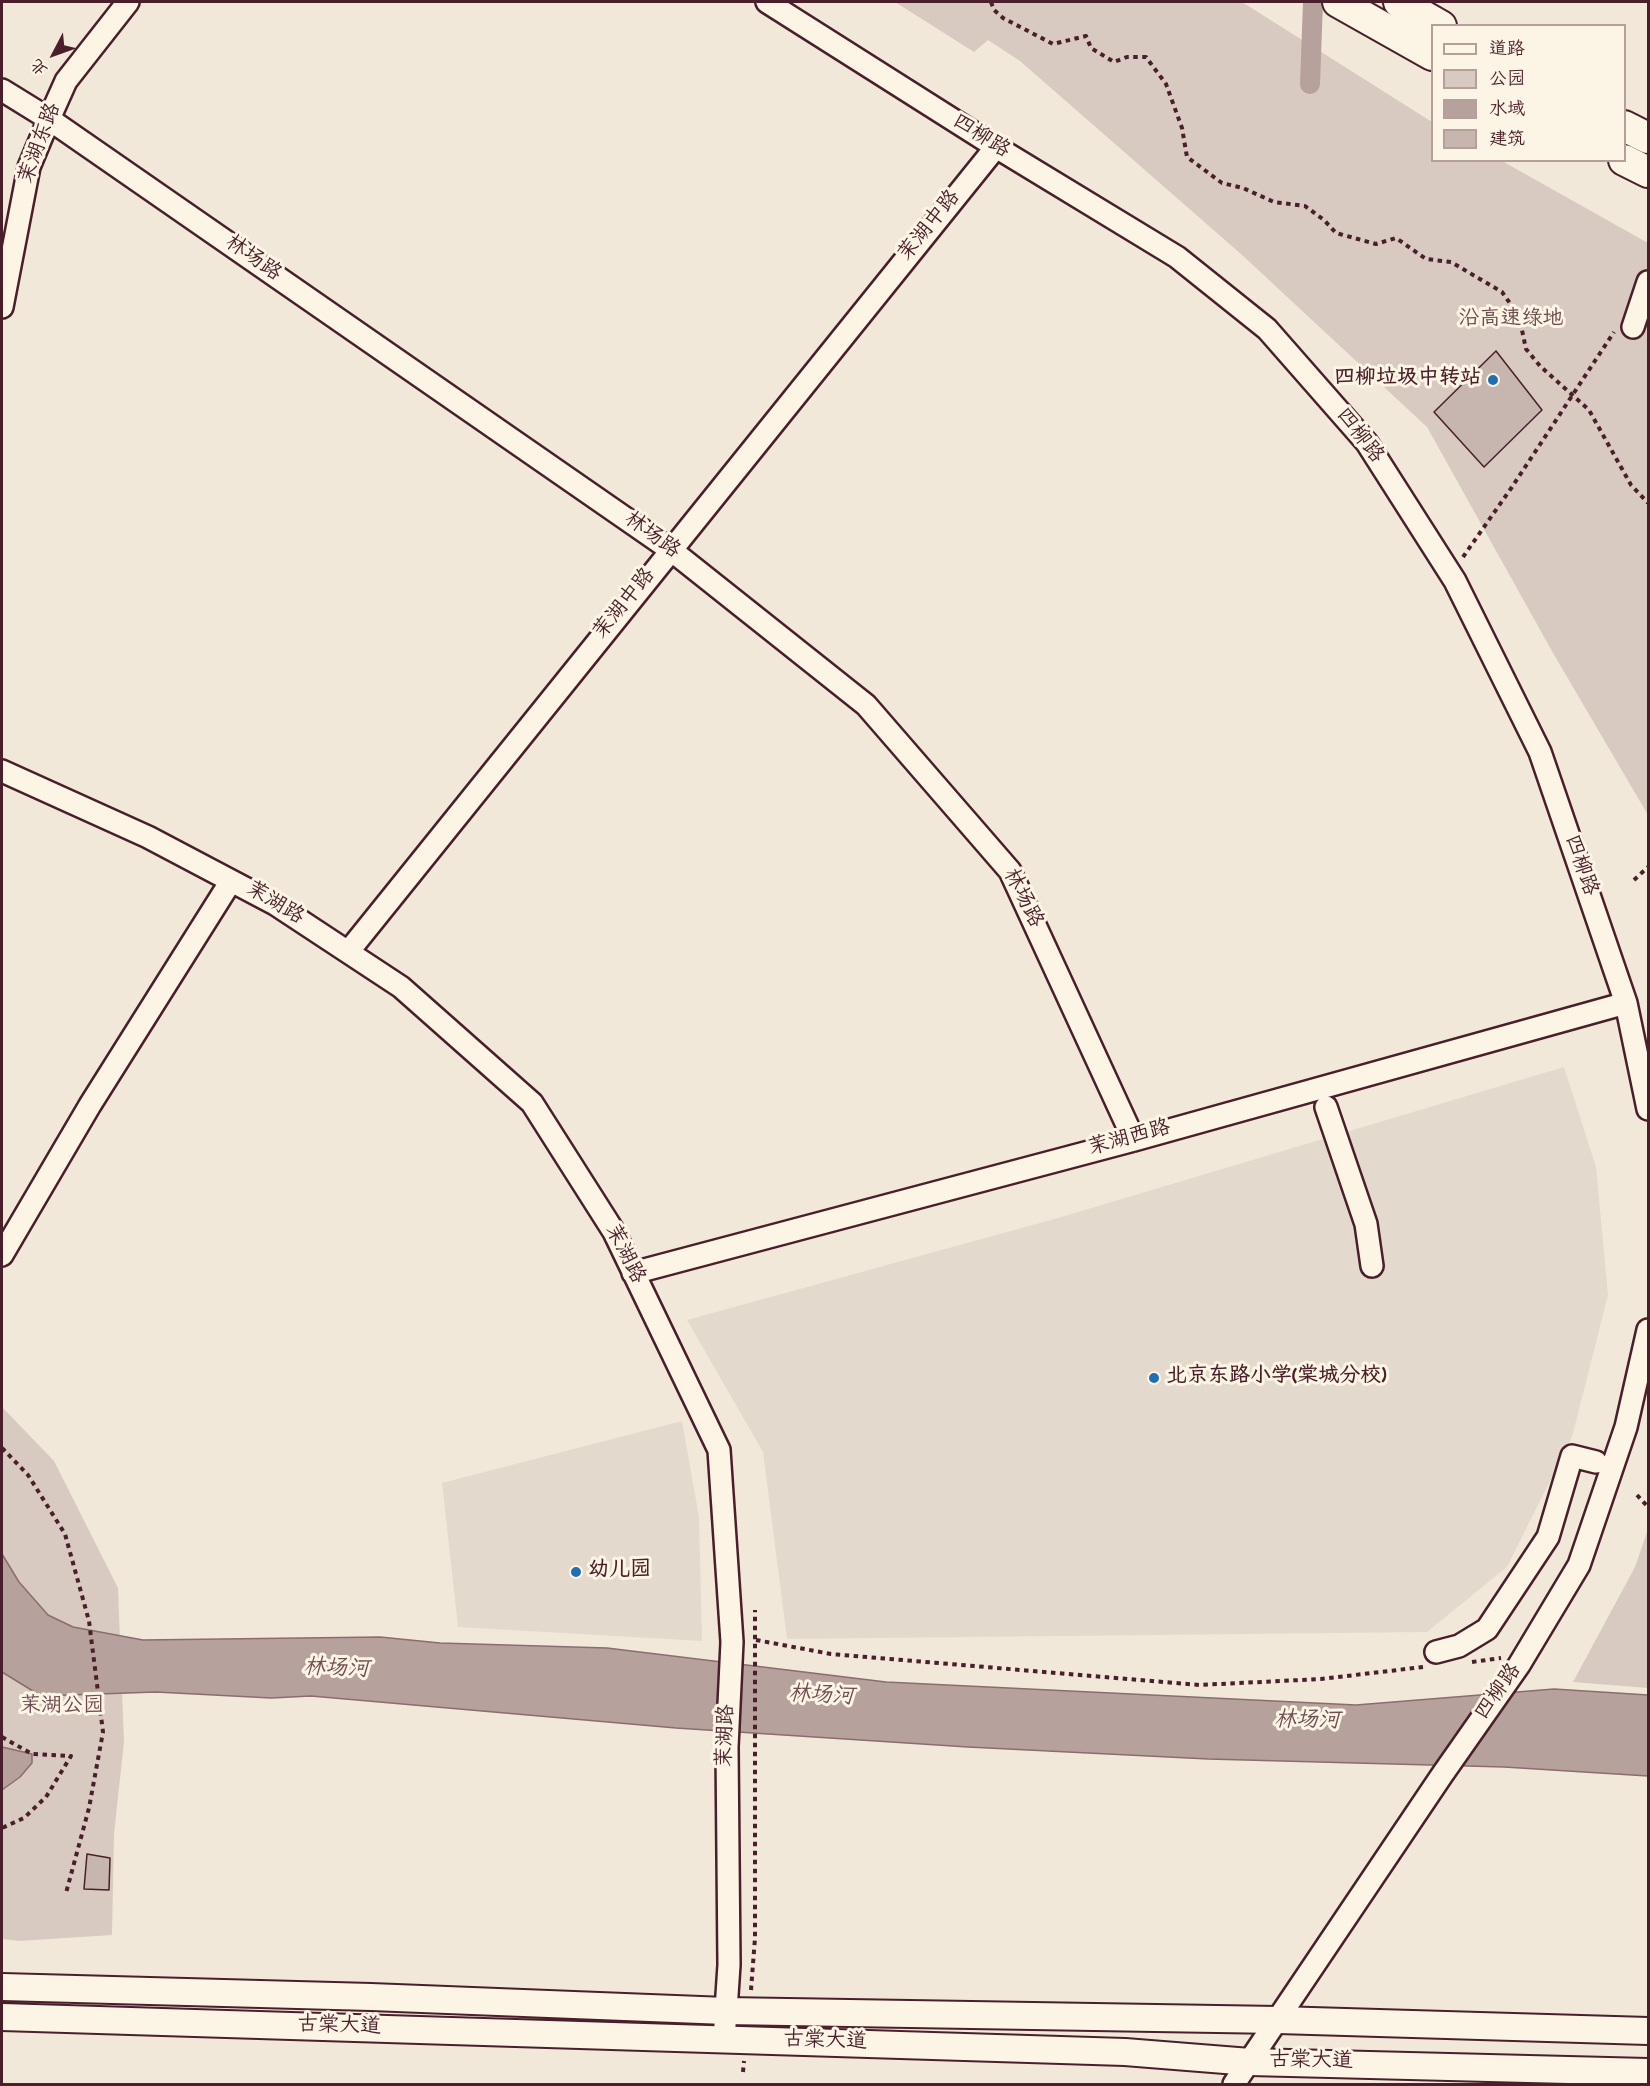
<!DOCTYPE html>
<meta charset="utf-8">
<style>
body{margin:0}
#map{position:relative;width:1650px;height:2086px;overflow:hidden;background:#f1e8da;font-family:Dekko,"LXGW WenKai TC",sans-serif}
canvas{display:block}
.frame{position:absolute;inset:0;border:3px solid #4a1f2b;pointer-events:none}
.legend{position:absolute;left:1431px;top:24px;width:195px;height:138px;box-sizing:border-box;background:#fcf5e5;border:2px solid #b59f9b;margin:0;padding:8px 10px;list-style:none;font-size:18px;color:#4a1f2b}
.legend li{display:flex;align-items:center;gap:12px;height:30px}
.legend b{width:30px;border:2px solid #b59f9b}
.north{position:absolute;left:24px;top:24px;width:60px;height:60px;-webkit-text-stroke:4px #fcf5e5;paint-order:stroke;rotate:229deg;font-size:16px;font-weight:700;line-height:24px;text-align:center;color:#4a1f2b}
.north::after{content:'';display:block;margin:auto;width:21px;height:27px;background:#4a1f2b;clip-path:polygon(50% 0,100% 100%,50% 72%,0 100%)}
</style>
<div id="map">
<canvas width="1650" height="2086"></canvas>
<div class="frame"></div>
<ul class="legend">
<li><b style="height:8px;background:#fcf5e5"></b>道路</li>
<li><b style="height:16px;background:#d8cac0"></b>公园</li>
<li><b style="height:16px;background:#b6a19c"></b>水域</li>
<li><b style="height:16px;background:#c7b6af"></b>建筑</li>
</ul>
<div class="north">北</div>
</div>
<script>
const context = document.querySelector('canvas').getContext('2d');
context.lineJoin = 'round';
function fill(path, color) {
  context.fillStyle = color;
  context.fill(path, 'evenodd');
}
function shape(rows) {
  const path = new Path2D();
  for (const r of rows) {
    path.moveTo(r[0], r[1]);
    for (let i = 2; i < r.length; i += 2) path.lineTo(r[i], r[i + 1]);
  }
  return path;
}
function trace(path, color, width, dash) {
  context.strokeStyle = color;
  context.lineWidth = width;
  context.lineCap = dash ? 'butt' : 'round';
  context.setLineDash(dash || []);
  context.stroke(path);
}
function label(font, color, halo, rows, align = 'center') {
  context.font = font + ' Dekko,"LXGW WenKai TC",sans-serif';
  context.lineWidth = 6;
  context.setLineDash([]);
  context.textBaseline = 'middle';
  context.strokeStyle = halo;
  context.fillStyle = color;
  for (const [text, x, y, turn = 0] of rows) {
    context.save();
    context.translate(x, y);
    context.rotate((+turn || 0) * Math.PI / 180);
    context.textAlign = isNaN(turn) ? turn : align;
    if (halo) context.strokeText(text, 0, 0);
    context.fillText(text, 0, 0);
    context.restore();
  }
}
fill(shape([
 [1564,1067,1596,1167,1608,1295,1572,1437,1507,1567,1427,1632,787,1639,763,1452,687,1320,1058,1218],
 [682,1421,699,1517,702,1641,458,1627,442,1483]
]), '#e4d9cd');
fill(shape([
 [895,2,1242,2,1432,122,1432,160,1502,161,1648,243,1648,815,1553,653,1427,427,1241,254,1020,61,988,40,974,52],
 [2,1407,54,1461,118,1588,124,1742,114,1834,112,1935,19,1941,2,1939],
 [1648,1529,1648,1688,1573,1682,1635,1567]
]), '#d8cac0');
const water = shape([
 [2,1554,19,1582,48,1615,73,1627,143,1640,380,1637,440,1643,607,1648,886,1682,1356,1705,1554,1689,1648,1695,1648,1776,1504,1767,1208,1759,968,1747,676,1728,311,1696,271,1698,156,1692,41,1696,2,1672,2,1554],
 [2,1747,32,1754,32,1763,20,1777,2,1790,2,1747]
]);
fill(water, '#b6a19c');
trace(water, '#8b6d6f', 1.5);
trace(shape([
 [1310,84,1313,2]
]), '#b6a19c', 20);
const building = shape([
 [1496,351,1542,410,1484,467,1434,412,1496,351],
 [87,1854,110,1858,109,1890,84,1889,87,1854]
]);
fill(building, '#c7b6af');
trace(building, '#4a1f2b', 1.5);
const minor = shape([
 [767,2,996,147,1177,257,1267,329,1367,443,1455,581,1540,752,1626,1003,1648,1109],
 [2,90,49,119,671,550,866,705,1010,871,1134,1140],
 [2,307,29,167,49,119,66,81,128,2],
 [1633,327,1648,282],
 [2,771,148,837,275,904,401,987,532,1103,614,1232,719,1450,732,1642,727,1747,729,1965,724,2040],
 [348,952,996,147],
 [1326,1107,1366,1224,1372,1266],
 [2,1255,90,1105,231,881],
 [633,1273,1134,1140,1626,1003],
 [1436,1652,1459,1646,1487,1629,1548,1537,1572,1456,1596,1462],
 [1234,2084,1442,1775,1519,1665,1579,1565,1626,1427,1648,1330]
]);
const major = shape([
 [2,1987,371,1997,726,2011,1278,2020,1648,2031],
 [2,2017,1125,2052,1250,2062,1648,2072]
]);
const highway = shape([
 [1338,2,1432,55],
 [1399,2,1441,26],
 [1624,126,1648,138],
 [1624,160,1648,172]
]);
trace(minor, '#4a1f2b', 26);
trace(major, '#4a1f2b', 30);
trace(highway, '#4a1f2b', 34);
trace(shape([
 [991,2,994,10,1003,18,1053,44,1086,36,1091,48,1114,62,1127,57,1146,57,1166,84,1182,128,1187,157,1222,183,1243,188,1274,202,1305,206,1324,220,1336,233,1376,244,1396,238,1426,259,1451,262,1502,292,1519,316,1526,349,1540,366,1589,410,1631,485,1648,503],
 [1463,557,1512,487,1614,332],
 [1634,880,1648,867],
 [2,1448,28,1475,65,1534,89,1621,103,1732,89,1808,66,1893],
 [1637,1495,1648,1507],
 [756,1640,831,1654,1199,1685,1321,1679,1423,1667],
 [1472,1662,1501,1658],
 [2,1737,32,1754,71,1756,46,1797,24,1818,2,1828],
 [751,1990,755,1938,755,1610],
 [743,2072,744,2061]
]), '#4a1f2b', 4, [4.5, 4.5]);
trace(minor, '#fcf5e5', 21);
trace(major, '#fcf5e5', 26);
trace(highway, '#fcf5e5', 30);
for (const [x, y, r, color] of [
 [1493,380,6,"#1f6fb2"],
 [1154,1378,6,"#1f6fb2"],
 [576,1572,6,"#1f6fb2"]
]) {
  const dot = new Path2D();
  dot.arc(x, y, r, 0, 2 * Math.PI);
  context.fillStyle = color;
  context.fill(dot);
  trace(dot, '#fcf5e5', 2);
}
label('21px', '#4a1f2b', '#fcf5e5', [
 ["四柳路",980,138,32],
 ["茉湖东路",42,144,-70],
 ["茉湖中路",931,227,-51],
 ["林场路",252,260,35],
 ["四柳路",1358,437,52],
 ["林场路",651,537,36],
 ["茉湖中路",626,605,-51],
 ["四柳路",1579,866,71],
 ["林场路",1021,899,63],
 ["茉湖路",274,905,31],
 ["茉湖西路",1130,1140,-15],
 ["茉湖路",623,1255,63],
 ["四柳路",1500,1693,-55],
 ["茉湖路",728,1736,-88],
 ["古棠大道",339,2028,2],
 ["古棠大道",825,2043,2],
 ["古棠大道",1311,2063,1]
]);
label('21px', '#6e4a50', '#fcf5e5', [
 ["沿高速绿地",1511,321],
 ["茉湖公园",62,1708]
]);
label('bold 21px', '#4a1f2b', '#fcf5e5', [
 ["四柳垃圾中转站",1481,380,"right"],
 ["北京东路小学(棠城分校)",1166,1378],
 ["幼儿园",588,1572]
], 'left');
label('italic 22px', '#704c53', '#fcf5e5', [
 ["林场河",336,1671,2],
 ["林场河",821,1698,3],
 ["林场河",1307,1723,1]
]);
</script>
